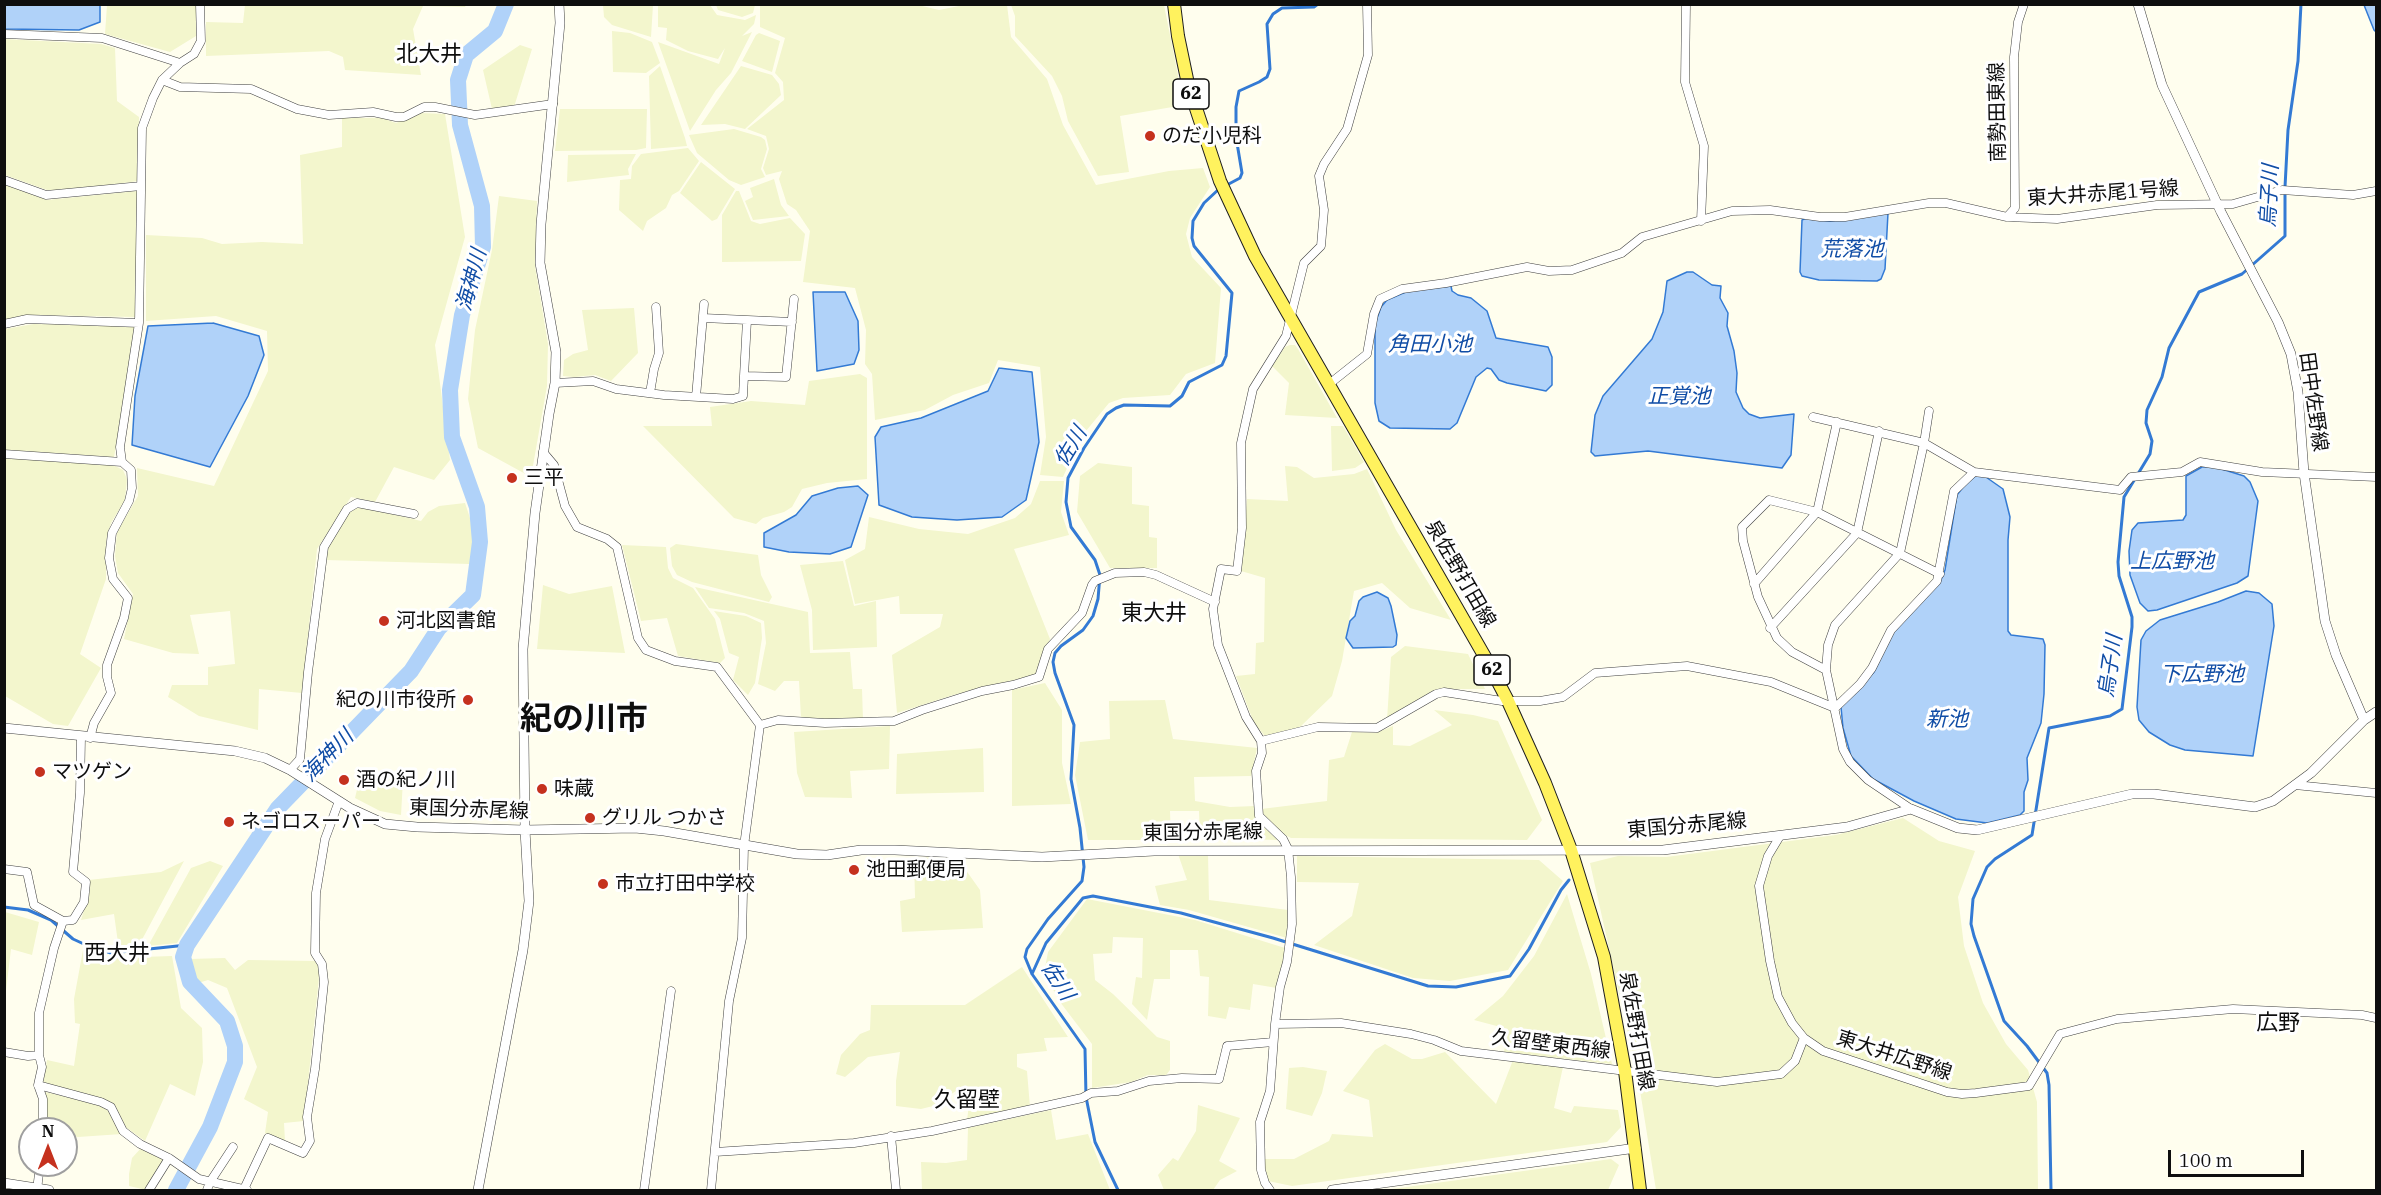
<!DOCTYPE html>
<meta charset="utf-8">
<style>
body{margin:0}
#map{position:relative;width:2381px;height:1195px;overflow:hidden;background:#fffeee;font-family:"IBM Plex Serif",serif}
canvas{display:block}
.frame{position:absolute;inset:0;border:6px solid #0e0e0e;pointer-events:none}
.north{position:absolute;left:18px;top:1117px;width:60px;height:60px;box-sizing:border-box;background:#fff;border:2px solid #9f9f9f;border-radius:50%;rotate:0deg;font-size:16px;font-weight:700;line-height:24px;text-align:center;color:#0e0e0e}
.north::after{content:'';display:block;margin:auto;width:21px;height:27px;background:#c5311e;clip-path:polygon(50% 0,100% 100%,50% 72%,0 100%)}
.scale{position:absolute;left:2168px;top:1150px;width:136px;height:27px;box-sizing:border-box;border:3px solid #0e0e0e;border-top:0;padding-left:8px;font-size:18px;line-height:21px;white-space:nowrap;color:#0e0e0e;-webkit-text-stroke:4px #fff;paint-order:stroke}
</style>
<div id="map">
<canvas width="2381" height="1195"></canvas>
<div class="frame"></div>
<div class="north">N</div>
<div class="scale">100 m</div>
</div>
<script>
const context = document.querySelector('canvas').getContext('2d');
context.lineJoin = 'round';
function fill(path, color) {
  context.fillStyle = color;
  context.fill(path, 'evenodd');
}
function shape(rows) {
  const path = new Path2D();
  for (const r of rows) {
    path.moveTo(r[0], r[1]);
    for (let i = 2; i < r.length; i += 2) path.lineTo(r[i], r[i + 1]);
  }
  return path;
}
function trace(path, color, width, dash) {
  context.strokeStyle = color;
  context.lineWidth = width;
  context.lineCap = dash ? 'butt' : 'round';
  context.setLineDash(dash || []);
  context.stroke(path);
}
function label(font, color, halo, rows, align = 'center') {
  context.font = font + ' "IBM Plex Serif","Noto Sans JP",serif';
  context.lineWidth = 6;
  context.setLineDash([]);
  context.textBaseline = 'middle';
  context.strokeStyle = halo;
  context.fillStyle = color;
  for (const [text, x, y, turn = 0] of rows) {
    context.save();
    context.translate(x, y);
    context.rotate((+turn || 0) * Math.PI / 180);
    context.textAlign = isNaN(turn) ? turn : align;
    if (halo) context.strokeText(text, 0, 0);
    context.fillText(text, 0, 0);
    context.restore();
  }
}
fill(shape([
 [914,4,939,10,964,5,1007,5,1011,37,1047,79,1063,125,1096,185,1169,171,1203,168,1210,187,1190,218,1186,234,1192,257,1221,288,1215,363,1186,374,1170,395,1123,398,1109,403,1081,437,1063,477,1040,475,1046,437,1040,367,998,360,989,383,953,395,925,410,875,420,872,374,865,364,866,330,855,288,803,282,810,231,796,210,787,204,779,179,782,171,766,175,763,168,769,149,766,136,747,129,784,100,783,82,775,73,785,38,760,27,760,5],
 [107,5,196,5,196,36,170,52,105,34],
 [245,5,245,4,466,5,465,7,423,6,413,29,421,75,345,70,343,57,329,51,206,56,206,22,243,23],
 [603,5,653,5,651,37,612,25,604,17],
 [658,5,710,5,717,15,745,20,756,15,754,24,742,36,752,32,731,73,716,90,690,131,658,42,719,64,725,48,718,59,688,51,666,40,667,28,658,27],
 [716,5,755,4,755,5,753,13,742,17,718,10],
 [1011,5,1164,5,1184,105,1120,116,1129,172,1098,176,1068,121,1062,96,1052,76,1015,36,1015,16],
 [612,31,630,33,652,42,660,63,646,73,613,72],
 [759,33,780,41,772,72,742,61,756,35],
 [4,39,101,44,115,48,117,101,139,117,138,181,65,191,47,190,5,175],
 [520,45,532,49,514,107,492,109,483,70],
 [660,66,685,138,687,146,651,149,649,76],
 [741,66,772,75,779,84,781,95,745,129,725,124,701,125],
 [560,109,647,109,646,148,636,150,555,151],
 [421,113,445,114,465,237,435,345,450,460,434,480,394,467,375,502,351,497,317,549,302,693,259,689,258,730,199,716,168,697,172,685,208,685,208,667,235,664,230,611,190,615,199,654,173,653,124,639,133,594,118,573,115,556,117,532,138,496,137,468,214,486,268,371,267,331,216,316,146,321,146,235,202,238,222,244,262,242,303,244,300,155,342,147,342,118,382,118,396,123],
 [734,129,761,137,765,140,767,149,761,169,765,177,741,185,729,180,697,153,689,135],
 [688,148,699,161,679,191,672,195,666,208,647,221,643,231,619,210,620,180,631,179,632,166,641,154],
 [636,154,628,169,629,175,567,182,568,155],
 [701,162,735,189,717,219,712,221,680,193],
 [774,179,781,205,789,216,753,220,745,201,753,197,750,188],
 [5,184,47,200,137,191,135,317,39,315,5,321],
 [736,191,739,191,751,221,760,224,790,218,805,234,801,261,722,262,722,215],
 [499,196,537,201,535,266,548,344,547,386,531,477,478,448,468,399,475,330,492,250],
 [634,308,638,353,611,381,595,375,574,377,563,376,564,360,573,354,588,350,582,310],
 [34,324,135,326,129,378,114,457,5,450,5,329],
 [1290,345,1295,345,1298,349,1337,418,1285,415,1289,383,1272,366,1285,347],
 [860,374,867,378,867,479,827,483,802,489,792,507,784,512,763,518,756,524,734,518,643,426,712,426,710,407,751,401,805,405,809,381],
 [1331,426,1343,426,1364,462,1355,468,1332,471],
 [4,457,113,465,123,470,127,479,125,500,111,523,106,541,106,579,80,654,101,668,68,726,53,724,5,696],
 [1098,463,1132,467,1132,504,1149,506,1149,537,1157,538,1157,568,1110,568,1077,512,1080,476],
 [1285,466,1297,467,1314,478,1354,474,1367,469,1396,530,1451,620,1410,608,1382,583,1354,591,1342,661,1332,696,1300,727,1265,736,1254,723,1236,676,1255,674,1256,643,1264,642,1265,578,1241,571,1247,499,1288,501],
 [1040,481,1064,481,1061,512,1069,535,1014,549,1050,639,1035,675,953,695,897,713,892,655,940,627,943,614,900,614,899,596,855,604,845,560,865,549,869,517,919,529,968,534,1015,518,1031,504],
 [465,503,476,536,470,564,325,560,328,546,351,509,358,506,421,521,428,512,439,506],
 [676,544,758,555,761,575,772,597,769,602,692,582,677,575,672,566,670,548],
 [622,545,666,547,668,568,673,578,693,588,715,619,725,658,720,663,678,656,667,618,641,621],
 [843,561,854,606,876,601,877,647,813,650,812,610,800,565],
 [543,585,569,594,612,586,625,653,537,649],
 [695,587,808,612,810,653,850,652,853,689,862,689,863,720,801,718,799,681,784,681,775,691,758,684,766,643,764,621,744,613,709,608],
 [714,611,746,616,761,623,762,638,755,683,748,695,733,680,739,657,729,653,720,619],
 [1405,646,1468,654,1485,689,1448,689,1431,692,1387,720,1391,657],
 [1045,683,1062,710,1062,763,1071,804,1012,806,1012,690],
 [1165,700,1173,739,1257,748,1251,776,1194,777,1195,801,1230,807,1255,806,1256,820,1278,840,1200,838,1199,811,1170,811,1171,840,1088,840,1075,775,1080,742,1110,739,1109,701],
 [1434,710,1473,715,1498,721,1542,820,1527,840,1291,838,1279,832,1267,820,1261,809,1327,801,1329,760,1344,757,1352,732,1376,733,1393,726,1393,745,1410,746,1452,725],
 [890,726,889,769,850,771,852,798,805,797,797,773,794,732],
 [983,748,984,792,896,794,897,754],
 [360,777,403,780,401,815,380,811,355,798],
 [1903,818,1939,841,1975,851,1958,897,1964,946,1983,1003,2006,1044,2028,1070,2037,1102,2038,1190,1656,1190,1638,1078,1590,863,1618,856,1666,857,1836,835],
 [1178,854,1208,854,1209,900,1288,910,1287,938,1189,910,1160,905,1155,886,1187,880],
 [1297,856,1539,860,1563,881,1508,970,1450,981,1413,978,1314,945,1352,916,1359,883,1297,882],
 [914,857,958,859,980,890,983,928,902,932,900,901,915,898],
 [184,861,137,949,119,950,114,914,81,920,90,891,89,880,161,872],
 [210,861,223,866,177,943,148,946,191,868],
 [1567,894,1591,974,1612,1064,1504,1052,1508,1029,1474,1020,1503,996,1534,956],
 [1087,899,1195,920,1285,948,1282,971,1277,988,1253,984,1250,1010,1229,1007,1226,1019,1208,1016,1209,977,1200,976,1198,950,1170,950,1170,979,1154,979,1147,1020,1132,1004,1136,977,1142,978,1143,938,1113,937,1112,953,1093,954,1095,980,1113,994,1157,1037,1170,1041,1170,1070,1166,1075,1148,1075,1131,1082,1092,1088,1092,1044,1060,1002,1044,973,1048,952],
 [5,912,39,922,32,955,11,949,5,999],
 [83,950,111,958,172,956,181,1008,202,1028,203,1062,195,1096,170,1084,145,1141,124,1126,114,1106,43,1084,47,1060,74,1066,80,1024,75,1023,74,999],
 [225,958,235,970,248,960,316,961,320,968,304,1121,284,1123,285,1141,265,1133,268,1112,244,1099,257,1067,227,988,208,980,195,984,190,969,189,959],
 [1022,967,1068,1037,1044,1038,1047,1051,1017,1054,1017,1067,1027,1071,1030,1107,967,1121,970,1095,959,1089,933,1106,921,1109,896,1106,896,1081,900,1052,868,1057,845,1077,836,1074,841,1055,860,1034,870,1030,871,1005,965,1005],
 [1385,1044,1412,1059,1422,1059,1445,1052,1496,1104,1513,1060,1563,1067,1554,1108,1571,1113,1574,1106,1618,1110,1621,1127,1607,1142,1292,1186,1268,1181,1263,1159,1294,1159,1329,1141,1332,1134,1373,1137,1369,1100,1343,1091,1375,1050],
 [1303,1067,1327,1071,1322,1093,1312,1116,1286,1109,1289,1068],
 [45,1092,101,1105,112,1114,122,1134,78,1137,66,1135,66,1129,47,1129],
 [1198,1105,1240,1118,1219,1161,1237,1171,1220,1180,1213,1190,1164,1190,1158,1175,1173,1158,1178,1161,1196,1131],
 [1051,1110,1056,1140,1088,1134,1110,1190,922,1190,921,1162,946,1163,967,1160,968,1128],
 [142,1147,166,1156,147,1190,129,1186,129,1174,132,1158],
 [1611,1159,1619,1165,1608,1190,1385,1190]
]), '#f3f6cd');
const water = shape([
 [5,5,100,5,100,22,79,30,5,29,5,5],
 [2364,5,2376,5,2376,32,2374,30,2364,5],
 [1888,213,1885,269,1881,279,1877,281,1819,280,1802,276,1800,272,1802,220,1806,218,1830,221,1888,213],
 [1687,272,1693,272,1712,285,1721,286,1720,298,1728,313,1727,326,1734,351,1737,373,1736,392,1743,408,1749,414,1760,418,1794,414,1791,455,1782,468,1648,451,1595,456,1591,452,1595,415,1603,396,1652,339,1663,312,1667,281,1687,272],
 [1451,286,1452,291,1458,295,1471,298,1487,311,1496,338,1548,347,1552,357,1552,385,1546,391,1507,383,1499,380,1491,369,1487,368,1476,377,1457,423,1450,429,1390,428,1379,421,1375,403,1375,324,1381,307,1387,300,1408,291,1451,286],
 [813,292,845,292,858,321,859,350,854,364,817,371,813,292],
 [213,323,259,336,264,355,248,396,210,467,132,445,135,396,148,326,213,323],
 [999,368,1032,372,1039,442,1026,500,1002,517,957,520,912,517,879,505,875,437,881,427,921,418,988,391,999,368],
 [2212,466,2244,476,2250,482,2258,501,2248,576,2237,583,2157,610,2148,611,2140,603,2130,575,2129,551,2132,530,2138,523,2183,520,2186,515,2186,476,2202,467,2212,466],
 [1983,475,2003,489,2010,517,2008,540,2008,631,2011,635,2043,639,2045,645,2044,694,2041,723,2027,758,2028,780,2024,792,2024,811,2020,815,1987,823,1956,819,1914,801,1873,779,1851,756,1843,728,1841,707,1874,672,1893,631,1941,580,1945,570,1957,495,1967,482,1976,476,1983,475],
 [858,486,868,495,851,547,830,554,789,552,764,547,764,533,796,515,812,496,838,488,858,486],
 [2246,591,2259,593,2272,604,2274,626,2253,756,2185,750,2170,745,2149,732,2139,720,2137,707,2141,640,2146,631,2160,620,2218,602,2246,591],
 [1377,592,1388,598,1391,606,1397,635,1396,645,1393,647,1353,648,1346,638,1350,621,1355,616,1359,601,1363,597,1377,592]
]);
fill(water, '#b0d2f9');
trace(water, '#337ad4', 1.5);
trace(shape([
 [1225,186,1240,178,1242,173,1236,137,1236,107,1239,91,1259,82,1267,77,1270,69,1267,24,1273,14,1282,8,1314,7,1318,4],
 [4,907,28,910,51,920,73,939,86,945,111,953,187,945],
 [1032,974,1046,943,1083,898,1093,896,1181,913,1273,938,1428,986,1456,987,1510,976,1529,949,1561,890,1569,880],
 [1118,1190,1095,1142,1086,1097,1085,1049,1032,974,1025,957,1027,949,1048,919,1082,881,1084,867,1080,828,1071,779,1074,725,1055,673,1053,662,1055,653,1061,646,1083,630,1093,616,1098,599,1100,575,1095,560,1071,527,1066,502,1068,478,1084,448,1107,414,1116,408,1124,405,1170,406,1182,396,1189,382,1222,365,1226,356,1232,293,1194,246,1192,238,1193,221,1204,203,1219,189],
 [2051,1190,2049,1085,2047,1073,2027,1046,2004,1021,1974,936,1971,924,1973,899,1987,867,1995,859,2032,835,2049,728,2110,716,2122,709,2132,627,2132,617,2119,576,2118,562,2124,497,2150,454,2152,441,2146,423,2147,410,2162,377,2169,348,2199,292,2242,274,2285,236,2285,187,2288,130,2298,61,2301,4]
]), '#337ad4', 3);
trace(shape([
 [176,1190,210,1127,235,1062,235,1046,227,1021,190,982,183,957,187,945,278,808,411,671,439,628,473,595,480,542,477,507,452,437,450,390,462,315,483,247,482,206,460,125,458,80,466,55,495,31,506,4]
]), '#b0d2f9', 16);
const minor = shape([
 [1686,4,1685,82,1704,146,1701,221],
 [4,34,102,38,180,63],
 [162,80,180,87,251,89,297,109,329,115,373,112,396,117,404,117,424,107,435,107,475,115,553,104],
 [4,180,46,195,141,186],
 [2007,217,2015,208,2014,57,2018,22,2024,4],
 [703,318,792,322],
 [4,324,27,319,139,323],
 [744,376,747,320],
 [555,383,593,381,616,389,664,395,733,399,743,396,744,376,786,377,794,299],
 [1328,385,1367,354,1374,314,1380,299,1402,289,1446,283,1527,267,1549,271,1572,270,1622,253,1642,237,1732,211,1770,210,1820,217,1845,217,1929,203,1946,203,2007,217,2057,219,2157,205,2233,204,2282,190,2353,195,2376,191],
 [650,393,654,369,659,353,656,307],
 [696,397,704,304],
 [1813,417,1924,443,1974,472],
 [543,452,554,465,565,506,577,527,607,539,617,547,638,638,646,650,675,661,717,667,760,725,744,846,742,938,729,1001,711,1190],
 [4,454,122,462,131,470,132,488,129,501,112,533,109,558,113,579,128,598,124,618,107,665,107,677,111,693,94,723,90,738],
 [122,462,120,447,139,323,142,128,153,98,162,80,180,63,194,54,201,41,200,4],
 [1754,584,1817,512,1837,422],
 [1770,628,1857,533,1879,431],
 [1826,670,1792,652,1777,638,1758,597,1743,541,1742,527,1769,500,1817,512,1940,574],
 [760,725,778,720,825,723,894,721,922,710,982,691,1013,685,1039,677,1048,649,1082,613,1092,585,1095,581,1115,573,1144,572,1156,575,1215,602],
 [1261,741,1318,727,1377,728,1436,694,1444,692,1502,701,1540,701,1563,697,1595,673,1687,666,1771,682,1835,708,1860,684,1872,668,1891,630,1937,581,1954,491,1974,472,2120,490,2131,477,2182,472,2200,462,2262,472,2376,477],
 [290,770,300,759,308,672,324,547,347,509,357,503,414,514],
 [2295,785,2376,793],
 [1911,809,1868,780,1850,762,1843,749,1826,670,1828,645,1835,625,1900,553,1924,443,1929,411],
 [1780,836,1768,856,1759,886,1770,961,1778,997,1792,1023,1804,1038,1823,1051,1947,1092,1962,1094,1976,1093,2029,1086,2060,1034,2117,1019,2233,1009,2362,1015,2376,1018],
 [4,869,27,872,34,905,63,921,73,920,84,902,86,882,73,872,80,793,81,737],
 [1275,1024,1341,1023,1411,1034,1434,1040,1461,1051,1717,1082,1781,1074,1795,1061,1804,1038],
 [4,1052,28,1056,39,1055],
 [38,1085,101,1102,111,1107,123,1131,140,1144,169,1158],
 [43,1129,43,1099,38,1085,42,1067,39,1055,39,1013,54,948,63,921],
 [891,1136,896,1190],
 [715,1152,854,1143,932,1131,1082,1098,1091,1093,1118,1091,1149,1081,1182,1078,1219,1079,1227,1046,1273,1042],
 [244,1189,268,1138,303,1153,310,1141,307,1117,315,1069,324,982,322,964,315,953,316,893,325,839,339,801],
 [37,1190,40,1165],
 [149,1190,169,1158,199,1179,247,1190],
 [207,1190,210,1182,233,1147],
 [644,1190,671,991],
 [1270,1190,1265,1183,1261,1170,1260,1122,1270,1091,1275,1024,1280,987,1287,962,1292,924,1291,877,1288,849,1283,839,1259,816,1256,771,1262,753,1261,741,1246,717,1218,645,1213,609,1221,569,1237,571,1242,528,1241,443,1253,389,1286,336,1304,263,1321,246,1324,210,1319,176,1324,164,1347,129,1368,55,1367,4]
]);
const tertiary = shape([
 [2138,4,2162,85,2221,212,2278,322,2291,354,2298,392,2304,473,2325,621,2336,655,2364,720],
 [4,728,235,751,265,758,290,770,350,808,385,824,417,827,525,830,635,828,664,831,797,854,827,855,861,850,895,850,1042,857,1154,851,1663,850,1847,827,1911,809,1958,828,1977,830,2132,794,2154,794,2255,807,2273,801,2311,773,2364,720,2376,712],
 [4,1183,49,1190],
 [478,1190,523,950,529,901,525,830,523,649,535,513,549,414,555,383,556,352,540,263,541,224,560,23,559,4],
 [1332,1190,1636,1148]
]);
const primary = shape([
 [1174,4,1178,36,1188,84,1220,181,1255,256,1485,657,1508,701,1545,783,1571,850,1604,957,1625,1071,1640,1190]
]);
trace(minor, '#414141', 9);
trace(tertiary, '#414141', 10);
trace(primary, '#1f1f1f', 14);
trace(minor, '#fff', 8);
trace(tertiary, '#fff', 9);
trace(primary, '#fff25e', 12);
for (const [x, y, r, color] of [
 [1150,136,6,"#c5311e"],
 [512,478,6,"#c5311e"],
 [384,621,6,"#c5311e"],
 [468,700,6,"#c5311e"],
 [40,772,6,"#c5311e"],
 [344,780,6,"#c5311e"],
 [542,789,6,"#c5311e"],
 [590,818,6,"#c5311e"],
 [229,822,6,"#c5311e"],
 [854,870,6,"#c5311e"],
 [603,884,6,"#c5311e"]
]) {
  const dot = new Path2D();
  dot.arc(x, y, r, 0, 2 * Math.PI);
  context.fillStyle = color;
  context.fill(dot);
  trace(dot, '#fff', 2);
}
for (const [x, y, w] of [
 [1191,94,36],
 [1492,670,36]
]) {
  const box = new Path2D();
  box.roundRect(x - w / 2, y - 15, w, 30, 4.5);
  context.fillStyle = '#fff';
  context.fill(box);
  trace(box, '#0e0e0e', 1.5);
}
label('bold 18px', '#0e0e0e', null, [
 ["62",1191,94],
 ["62",1492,670]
]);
label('20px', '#0e0e0e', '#fff', [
 ["南勢田東線",1998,112,-91],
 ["東大井赤尾1号線",2103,194,-4],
 ["田中佐野線",2313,402,82],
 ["泉佐野打田線",1460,574,60],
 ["東国分赤尾線",469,810,2],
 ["東国分赤尾線",1687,826,-5],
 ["東国分赤尾線",1203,833,-1],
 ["泉佐野打田線",1636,1031,80],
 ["久留壁東西線",1551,1045,7],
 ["東大井広野線",1894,1056,18]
]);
label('20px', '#0e0e0e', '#fff', [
 ["のだ小児科",1162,136],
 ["三平",524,478],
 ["河北図書館",396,621],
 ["紀の川市役所",456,700,"right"],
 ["マツゲン",52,772],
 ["酒の紀ノ川",356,780],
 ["味蔵",554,789],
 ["グリル つかさ",602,818],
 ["ネゴロスーパー",241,822],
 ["池田郵便局",866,870],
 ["市立打田中学校",615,884]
], 'left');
label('italic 21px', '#104da6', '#fff', [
 ["烏子川",2270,196,-87],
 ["荒落池",1852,250],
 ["海神川",472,280,-75],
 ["角田小池",1430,345],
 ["正覚池",1679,397],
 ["佐川",1071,447,-59],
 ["上広野池",2172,562],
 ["烏子川",2111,666,-82],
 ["下広野池",2202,675],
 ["新池",1947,720],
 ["海神川",328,756,-46],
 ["佐川",1057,981,57]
]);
label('22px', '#0e0e0e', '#fff', [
 ["北大井",429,55],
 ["東大井",1154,614],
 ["西大井",117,954],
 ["広野",2278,1024],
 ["久留壁",967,1101]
]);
label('bold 32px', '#0e0e0e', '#fff', [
 ["紀の川市",584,720]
]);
</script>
